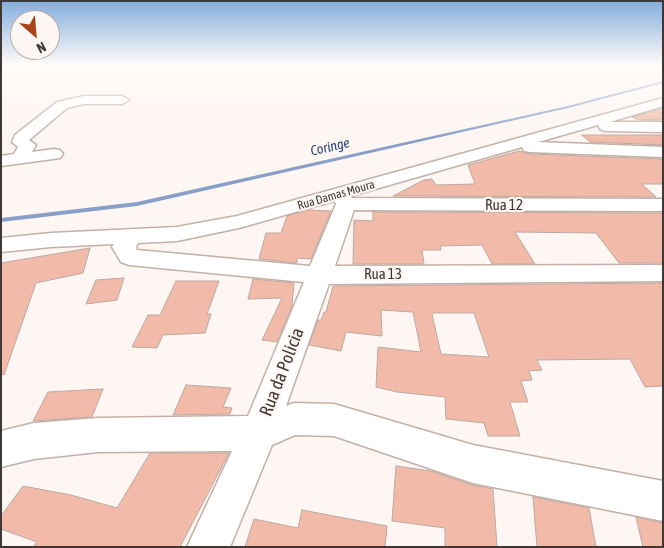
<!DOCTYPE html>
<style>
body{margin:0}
#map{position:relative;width:664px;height:548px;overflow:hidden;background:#fef6f2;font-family:"Asap Condensed",sans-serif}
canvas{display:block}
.frame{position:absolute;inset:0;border:2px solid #3f3834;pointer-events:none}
.north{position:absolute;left:10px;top:10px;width:50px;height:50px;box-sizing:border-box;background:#fef6f2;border:1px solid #b2aaa6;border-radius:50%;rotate:153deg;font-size:14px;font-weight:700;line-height:20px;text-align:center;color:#3f3834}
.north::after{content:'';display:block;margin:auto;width:18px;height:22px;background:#a94417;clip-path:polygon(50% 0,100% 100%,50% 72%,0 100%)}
</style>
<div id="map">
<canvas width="664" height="548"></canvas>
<div class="frame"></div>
<div class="north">N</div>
</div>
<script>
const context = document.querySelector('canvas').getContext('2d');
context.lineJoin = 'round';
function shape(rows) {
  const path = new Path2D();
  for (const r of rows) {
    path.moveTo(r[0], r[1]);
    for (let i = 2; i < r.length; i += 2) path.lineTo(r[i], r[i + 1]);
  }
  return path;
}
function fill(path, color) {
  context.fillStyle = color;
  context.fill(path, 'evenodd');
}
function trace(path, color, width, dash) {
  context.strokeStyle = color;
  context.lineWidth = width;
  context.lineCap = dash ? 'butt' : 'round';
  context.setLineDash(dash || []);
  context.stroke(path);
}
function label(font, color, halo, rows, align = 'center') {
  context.font = font + ' "Asap Condensed",sans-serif';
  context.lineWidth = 4.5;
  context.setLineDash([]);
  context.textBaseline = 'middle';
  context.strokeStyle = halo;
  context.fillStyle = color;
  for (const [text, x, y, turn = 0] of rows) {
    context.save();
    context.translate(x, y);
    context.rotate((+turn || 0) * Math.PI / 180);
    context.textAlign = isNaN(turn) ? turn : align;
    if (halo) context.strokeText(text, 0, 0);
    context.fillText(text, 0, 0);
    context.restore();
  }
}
fill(shape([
 [663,81,663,83,568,108,137,206,1,222,1,218,137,202,568,106,663,81]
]), '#889fca');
const building = shape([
 [663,108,663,120,639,120,632,117,663,108],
 [582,135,663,135,663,145,590,142,582,135],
 [519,151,530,154,663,159,663,184,642,184,656,197,393,196,424,180,432,179,436,185,475,184,468,165,519,151],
 [308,210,331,211,311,259,297,258,297,263,259,259,266,233,281,233,287,216,308,210],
 [373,212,663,213,663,263,619,263,596,233,515,232,535,264,492,264,482,245,440,246,441,250,422,250,424,264,353,264,354,220,373,221,373,212],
 [90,248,83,273,36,283,4,375,1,374,1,263,90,248],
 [124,278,117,300,86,304,96,280,124,278],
 [253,279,294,283,292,306,277,342,262,340,282,298,248,299,253,279],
 [176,281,219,281,207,314,211,314,205,333,163,335,157,348,132,347,148,315,160,315,176,281],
 [663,283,663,386,645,387,630,359,537,360,542,370,529,371,532,380,521,381,528,402,510,402,520,436,488,436,484,423,446,419,445,397,397,392,376,387,378,347,421,352,413,312,381,310,382,336,346,332,341,351,309,345,318,320,321,320,324,312,326,312,333,286,663,283],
 [434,313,474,313,489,357,441,354,432,314,434,313],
 [186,385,231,388,223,407,232,408,230,414,173,415,186,385],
 [103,389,92,417,33,421,48,392,103,389],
 [150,453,229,453,180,547,33,547,37,542,1,529,1,516,23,486,71,495,117,508,150,453],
 [396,466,431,471,472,485,493,489,497,547,445,547,445,528,392,521,396,466],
 [533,497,589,508,596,547,537,547,533,497],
 [302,510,387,526,385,547,245,547,254,519,298,528,302,510],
 [636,517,663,523,663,547,643,547,636,517]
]);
fill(building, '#f2bba9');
trace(building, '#bca8a2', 1);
const minor = shape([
 [84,96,122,96,129,100,122,104,84,104,67,108,29,140,36,145,32,152,54,149,60,150,63,154,60,158,1,166,1,156,14,154,18,147,12,142,15,135,57,102,84,96],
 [663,98,663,106,610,122,663,122,663,132,605,131,600,129,598,125,538,142,663,147,663,157,530,152,524,151,522,147,351,196,352,198,663,199,663,211,354,210,335,266,663,265,663,281,329,284,286,406,294,403,334,404,473,445,663,481,663,521,473,483,334,436,295,435,272,445,230,547,187,547,232,451,98,452,34,459,1,467,1,431,34,423,98,418,248,416,304,282,129,265,121,262,112,247,114,244,51,247,1,252,1,238,51,233,177,227,237,216,663,98],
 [334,201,336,204,310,266,137,250,136,247,138,243,177,241,239,228,334,201]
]);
trace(minor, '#c3b1a8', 3);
fill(minor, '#fff');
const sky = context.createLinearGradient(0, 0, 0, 140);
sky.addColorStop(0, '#81acdc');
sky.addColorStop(0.46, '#fffbf9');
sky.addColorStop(1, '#fffbf900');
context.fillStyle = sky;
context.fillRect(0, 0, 664, 140);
label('12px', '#3f3834', '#fef6f2', [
 ["Rua Damas Moura",336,195,-16]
]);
label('italic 14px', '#29447b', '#fef6f2', [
 ["Coringe",330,147,-13]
]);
label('15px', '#3f3834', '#fef6f2', [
 ["Rua 12",504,205],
 ["Rua 13",383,274]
]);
label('18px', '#3f3834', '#fef6f2', [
 ["Rua da Policia",282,372,-69]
]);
</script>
